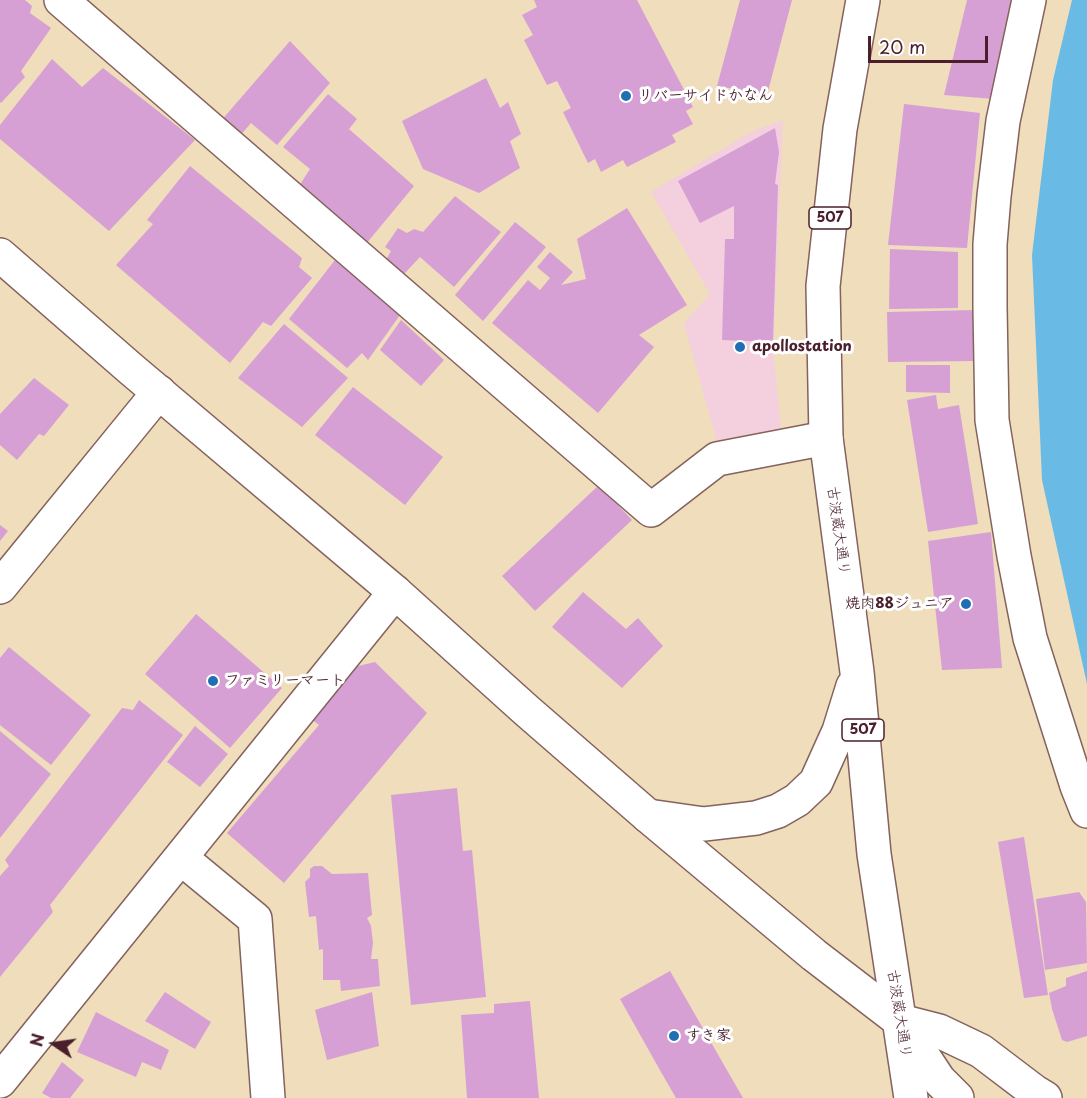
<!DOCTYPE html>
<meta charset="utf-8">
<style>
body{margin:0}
#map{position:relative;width:1087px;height:1098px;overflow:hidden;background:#efddbb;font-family:"Playpen Sans",sans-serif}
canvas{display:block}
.north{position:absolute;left:24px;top:1014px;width:60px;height:60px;-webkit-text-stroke:4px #fff;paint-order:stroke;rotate:283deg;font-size:16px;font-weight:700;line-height:24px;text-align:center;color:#4a1f2b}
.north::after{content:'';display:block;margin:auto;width:21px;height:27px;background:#4a1f2b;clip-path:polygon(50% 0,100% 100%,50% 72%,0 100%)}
.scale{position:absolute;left:868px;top:36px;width:120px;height:27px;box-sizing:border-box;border:3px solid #4a1f2b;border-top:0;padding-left:8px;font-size:18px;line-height:21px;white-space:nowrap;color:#4a1f2b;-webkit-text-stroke:4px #fff;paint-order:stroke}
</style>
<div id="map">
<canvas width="1087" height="1098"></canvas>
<div class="north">N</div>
<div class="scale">20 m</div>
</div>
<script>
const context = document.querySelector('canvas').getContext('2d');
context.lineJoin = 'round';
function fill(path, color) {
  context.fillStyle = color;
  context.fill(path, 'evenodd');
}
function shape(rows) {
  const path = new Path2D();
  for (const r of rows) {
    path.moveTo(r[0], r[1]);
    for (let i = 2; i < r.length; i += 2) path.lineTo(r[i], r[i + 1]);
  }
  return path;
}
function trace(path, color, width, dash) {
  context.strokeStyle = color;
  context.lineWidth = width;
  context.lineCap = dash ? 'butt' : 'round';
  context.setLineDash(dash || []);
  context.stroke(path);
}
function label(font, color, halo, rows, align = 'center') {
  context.font = font + ' "Playpen Sans","Klee One",sans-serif';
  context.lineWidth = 6;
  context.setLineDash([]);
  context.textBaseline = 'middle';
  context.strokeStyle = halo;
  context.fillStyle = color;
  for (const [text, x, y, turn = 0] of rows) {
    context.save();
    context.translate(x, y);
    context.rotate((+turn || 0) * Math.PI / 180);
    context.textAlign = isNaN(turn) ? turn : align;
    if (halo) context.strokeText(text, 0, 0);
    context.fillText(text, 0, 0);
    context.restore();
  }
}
fill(shape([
 [783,120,773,350,781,428,717,441,684,324,710,294,651,192,751,132]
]), '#f4cfde');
fill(shape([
 [1072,0,1087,0,1087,684,1042,480,1032,255,1053,80]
]), '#69bae4');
fill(shape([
 [0,0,25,0,32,6,30,13,51,28,21,71,25,77,1,103,0,102],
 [534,0,637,0,693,107,686,111,693,124,672,135,676,142,627,167,623,160,601,172,595,159,588,163,563,112,571,108,557,81,547,85,524,40,533,35,522,15,537,7],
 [740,0,792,0,767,95,717,86],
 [967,0,1018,0,994,99,944,95],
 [290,41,330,83,277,145,251,123,239,137,220,122],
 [52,59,82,87,103,68,195,140,109,231,0,139,0,125],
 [486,78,500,108,508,102,521,134,510,141,520,168,479,193,423,169,402,121],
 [328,94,357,119,349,129,414,186,366,244,299,186,310,169,283,147],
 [904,104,980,113,967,248,888,245],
 [775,128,779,152,775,184,778,185,773,342,722,340,725,239,734,239,734,206,700,223,678,181],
 [190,166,302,258,299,267,312,278,271,326,263,322,230,363,116,265,153,224,147,220],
 [455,196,501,232,454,287,420,257,403,275,386,260,391,251,385,247,398,228,407,233,414,229,423,232],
 [627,208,687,305,639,335,654,347,598,413,492,323,528,280,540,290,550,278,537,267,550,252,573,272,561,285,586,279,577,239],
 [515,222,546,247,483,321,455,295],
 [890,249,958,252,958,308,889,309],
 [335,260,400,315,368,360,362,353,347,368,289,319],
 [976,310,975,361,888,362,887,312],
 [401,320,444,360,421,386,380,350],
 [284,324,348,378,302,427,238,378],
 [906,365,950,365,950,393,906,392],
 [34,378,69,405,44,436,39,434,17,460,0,445,0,414],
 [353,387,443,457,405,505,315,435],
 [936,395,938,409,959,405,978,524,928,532,907,400],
 [599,485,632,520,535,611,502,576],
 [0,525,8,531,0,541],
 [991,532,1002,668,942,670,928,541],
 [583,592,626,629,638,618,663,646,622,688,552,627],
 [196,614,282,688,230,748,145,674],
 [9,647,91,715,51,765,0,725,0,658],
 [375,662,427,713,284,883,227,833,319,725,310,718,354,667],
 [139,700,183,735,50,905,53,912,0,977,0,876,9,866,5,860,122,708,133,710],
 [195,726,228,754,200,787,167,762],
 [0,731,51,774,0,838],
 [457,788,463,851,472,850,486,997,411,1005,391,795],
 [1024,837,1048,995,1024,998,998,842],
 [314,866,322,866,332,874,368,873,372,915,367,918,371,926,373,943,371,959,378,959,380,986,341,991,340,980,323,980,323,949,319,950,316,916,309,917,305,882,310,877,310,869],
 [1079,892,1086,902,1087,963,1045,970,1036,899],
 [670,971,743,1098,676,1098,661,1072,620,999],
 [1087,971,1087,1036,1067,1042,1062,1040,1052,1009,1049,993,1066,986,1066,978],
 [165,992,211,1022,195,1049,145,1021],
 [372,992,379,1046,327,1060,315,1010],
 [530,1001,539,1098,467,1098,461,1015,494,1013,494,1004],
 [96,1012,169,1050,161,1070,142,1062,136,1077,77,1052],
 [62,1062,84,1080,70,1098,51,1098,42,1093]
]), '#d6a0d5');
const street = shape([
 [61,0,651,510,717,459,826,438],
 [1029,0,1003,121,994,196,990,244,990,307,992,420,1014,556,1030,638,1077,786,1087,811],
 [0,587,159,392],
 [181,858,255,919,268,1098],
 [0,1081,395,592]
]);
const secondary = shape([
 [0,255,131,369,395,592,526,710,648,816,814,955,900,1021,939,1080,957,1098],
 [900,1021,939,1031,981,1051,1035,1092,1045,1098]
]);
const highway = shape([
 [863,0,840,129,823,286,826,438,857,672,874,854,911,1098],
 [648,816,704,824,756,818,778,811,797,800,816,782,839,731,853,686]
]);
trace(street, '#84625d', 36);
trace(secondary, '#84625d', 36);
trace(highway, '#84625d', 36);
trace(street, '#fff', 33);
trace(secondary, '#fff', 33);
trace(highway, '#fff', 33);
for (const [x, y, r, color] of [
 [626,96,6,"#1f6fb2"],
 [740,347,6,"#1f6fb2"],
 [966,604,6,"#1f6fb2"],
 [213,681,6,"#1f6fb2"],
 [674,1036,6,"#1f6fb2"]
]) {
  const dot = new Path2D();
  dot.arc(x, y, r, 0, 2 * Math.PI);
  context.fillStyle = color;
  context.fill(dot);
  trace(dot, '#fff', 2);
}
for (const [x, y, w] of [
 [830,218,42],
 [863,730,42]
]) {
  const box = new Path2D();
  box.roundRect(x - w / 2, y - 11, w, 22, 4.5);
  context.fillStyle = '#fff';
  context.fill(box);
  trace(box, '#4a1f2b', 1.5);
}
label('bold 14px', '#4a1f2b', null, [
 ["507",830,218],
 ["507",863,730]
]);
label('bold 15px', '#4a1f2b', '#fff', [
 ["リバーサイドかなん",638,96],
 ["apollostation",752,347],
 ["焼肉88ジュニア",954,604,"right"],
 ["ファミリーマート",225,681],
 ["すき家",686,1036]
], 'left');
label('15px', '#4a1f2b', '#fff', [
 ["古波蔵大通り",838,531,82],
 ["古波蔵大通り",899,1014,81]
]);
</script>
